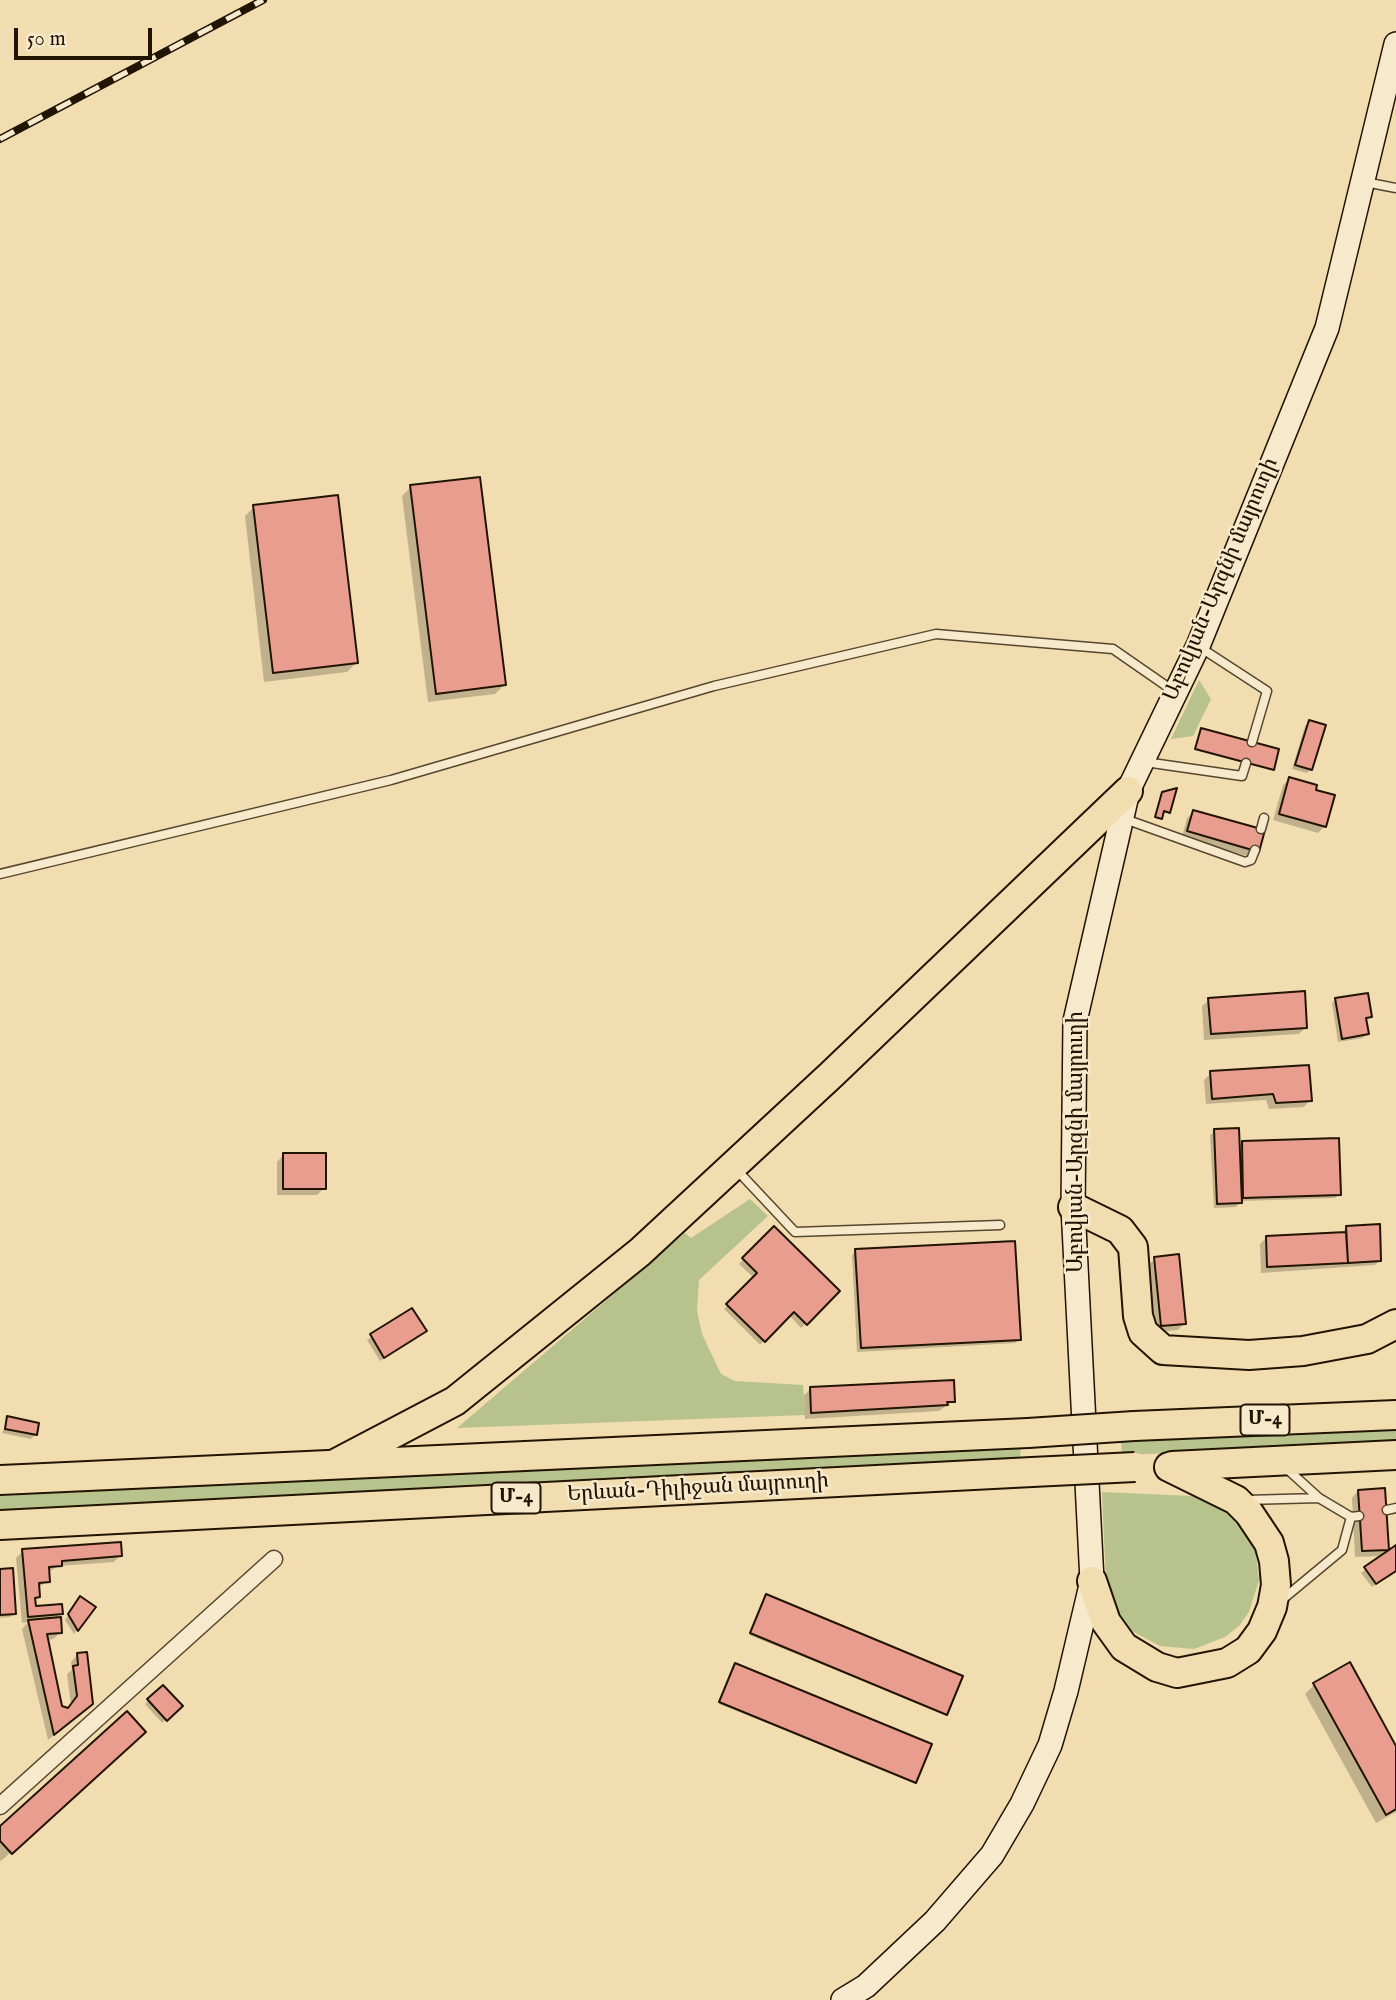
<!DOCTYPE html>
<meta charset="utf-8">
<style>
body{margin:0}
#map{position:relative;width:1396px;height:2000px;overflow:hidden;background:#f2ddb0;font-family:"IM FELL English",serif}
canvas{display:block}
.scale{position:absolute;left:14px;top:28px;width:138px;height:32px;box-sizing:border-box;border:4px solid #211402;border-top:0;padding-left:9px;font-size:21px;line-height:24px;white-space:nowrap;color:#211402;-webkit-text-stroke:5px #f7e9cc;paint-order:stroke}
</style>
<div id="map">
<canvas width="1396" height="2000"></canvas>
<div class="scale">50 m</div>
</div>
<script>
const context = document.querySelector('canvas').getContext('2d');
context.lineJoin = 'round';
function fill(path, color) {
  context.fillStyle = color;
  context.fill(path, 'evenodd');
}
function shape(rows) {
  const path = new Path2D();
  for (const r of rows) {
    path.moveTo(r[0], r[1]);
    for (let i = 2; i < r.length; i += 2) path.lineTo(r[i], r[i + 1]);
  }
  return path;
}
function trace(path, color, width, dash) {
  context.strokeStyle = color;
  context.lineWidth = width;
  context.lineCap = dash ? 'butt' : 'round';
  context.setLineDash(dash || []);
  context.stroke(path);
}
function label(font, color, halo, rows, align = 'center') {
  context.font = font + ' "IM FELL English","Noto Serif Armenian",serif';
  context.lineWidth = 5;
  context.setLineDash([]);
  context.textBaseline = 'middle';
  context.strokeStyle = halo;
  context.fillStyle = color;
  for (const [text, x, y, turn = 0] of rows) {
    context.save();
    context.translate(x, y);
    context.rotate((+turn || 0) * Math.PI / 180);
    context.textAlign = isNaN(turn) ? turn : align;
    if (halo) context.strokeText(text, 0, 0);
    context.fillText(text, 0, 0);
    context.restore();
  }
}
fill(shape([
 [1199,680,1211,699,1193,736,1171,739],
 [750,1199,768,1216,699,1280,697,1311,702,1334,721,1374,735,1381,803,1385,805,1415,457,1428,685,1233,691,1238],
 [1396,1429,1396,1444,1122,1455,1121,1441],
 [1021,1445,1020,1459,0,1511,0,1496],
 [1102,1492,1193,1496,1222,1507,1236,1517,1255,1546,1259,1580,1249,1612,1239,1626,1225,1637,1194,1649,1160,1646,1132,1631,1115,1609,1106,1583]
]), '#b7c28d');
fill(shape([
 [411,487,504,685,495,694,428,702,402,496],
 [254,507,356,663,347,672,264,682,245,516],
 [1309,722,1311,769,1307,773,1292,769,1305,726],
 [1201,730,1272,769,1195,750],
 [1290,779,1314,791,1325,826,1318,833,1273,820,1283,785],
 [1194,812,1263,832,1251,857,1182,837,1187,818],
 [1336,999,1371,1016,1366,1020,1367,1034,1363,1038,1338,1042,1332,1003],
 [1209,1000,1306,1027,1299,1034,1204,1040,1202,1006],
 [1211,1073,1310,1100,1304,1107,1269,1109,1266,1100,1206,1104,1204,1080],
 [1215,1131,1238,1147,1242,1143,1339,1194,1335,1198,1241,1201,1236,1207,1214,1208,1210,1135],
 [283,1155,324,1188,317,1195,277,1195,277,1162],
 [1346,1227,1379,1261,1375,1265,1261,1273,1260,1244,1266,1238,1342,1234],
 [774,1228,838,1291,801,1328,789,1315,760,1345,724,1309,754,1278,739,1264],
 [856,1251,1019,1339,1015,1343,857,1352,852,1255],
 [1155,1259,1184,1323,1178,1330,1155,1332,1148,1265],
 [411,1310,420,1335,380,1361,367,1340],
 [811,1389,953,1401,939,1411,805,1419,804,1395],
 [8,1418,35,1435,31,1439,2,1433],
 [1358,1491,1388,1549,1381,1556,1355,1557,1352,1498],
 [1396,1547,1396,1570,1372,1587,1361,1573],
 [23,1551,120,1555,114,1562,59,1566,48,1572,48,1581,37,1588,34,1608,61,1613,55,1619,60,1633,53,1639,46,1640,61,1708,67,1709,71,1705,67,1674,72,1670,71,1662,77,1655,84,1711,48,1740,22,1629,28,1622,22,1623,16,1558],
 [0,1570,15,1613,10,1617,0,1618],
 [765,1598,946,1714,749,1635],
 [77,1602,94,1608,74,1634,65,1620],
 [1349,1665,1396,1749,1396,1812,1376,1823,1305,1694,1314,1685],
 [734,1666,915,1782,719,1704],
 [163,1687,181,1706,162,1723,145,1704],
 [135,1741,1,1861,0,1860,0,1828]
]), '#0003');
const building = shape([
 [480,477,506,685,436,694,410,485,480,477],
 [338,495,358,663,273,673,253,505,338,495],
 [1309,720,1326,725,1312,770,1295,765,1309,720],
 [1201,728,1279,749,1274,770,1195,749,1201,728],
 [1289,777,1317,785,1316,790,1335,795,1326,827,1279,814,1289,777],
 [1177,788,1170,813,1164,811,1162,819,1155,817,1162,792,1177,788],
 [1193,810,1265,830,1259,852,1187,831,1193,810],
 [1305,991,1307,1028,1211,1034,1208,998,1305,991],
 [1368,993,1372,1017,1366,1018,1369,1034,1342,1039,1335,998,1368,993],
 [1309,1065,1312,1101,1276,1103,1273,1094,1212,1099,1210,1071,1309,1065],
 [1239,1128,1242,1203,1217,1204,1214,1129,1239,1128],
 [1339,1138,1341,1195,1243,1198,1242,1141,1339,1138],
 [283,1153,326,1153,326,1189,283,1189,283,1153],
 [1380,1224,1381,1261,1348,1263,1346,1226,1380,1224],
 [774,1226,840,1291,807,1325,794,1312,765,1342,726,1304,757,1273,742,1258,774,1226],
 [1346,1232,1348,1263,1267,1267,1266,1236,1346,1232],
 [1015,1241,1021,1340,861,1348,855,1249,1015,1241],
 [1179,1254,1186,1324,1161,1326,1154,1257,1179,1254],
 [412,1308,427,1331,384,1358,370,1334,412,1308],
 [954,1380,955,1402,947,1402,948,1405,811,1413,810,1387,954,1380],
 [7,1416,39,1423,37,1435,5,1429,7,1416],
 [1385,1488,1389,1550,1362,1551,1358,1490,1385,1488],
 [121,1542,122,1556,62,1561,62,1566,49,1567,50,1582,39,1583,40,1597,35,1598,36,1606,62,1604,63,1614,28,1617,22,1549,121,1542],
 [1396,1545,1396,1571,1376,1584,1364,1567,1396,1545],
 [13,1568,16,1614,0,1615,0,1569,13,1568],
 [766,1594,963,1676,947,1715,750,1633,766,1594],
 [80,1596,96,1607,78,1631,68,1614,80,1596],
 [61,1617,62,1633,47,1634,62,1706,68,1708,77,1696,73,1666,78,1665,77,1653,87,1652,93,1704,54,1735,28,1620,61,1617],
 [1350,1662,1396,1746,1396,1809,1386,1815,1313,1683,1350,1662],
 [735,1663,932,1744,916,1783,719,1702,735,1663],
 [163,1685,183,1706,167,1721,147,1699,163,1685],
 [127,1711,146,1732,12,1854,0,1841,0,1826,127,1711]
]);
fill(building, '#e89d8f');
trace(building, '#211402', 2);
const lane = shape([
 [1365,182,1396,188],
 [1201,648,1267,691,1252,742],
 [1145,762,1242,776,1246,763],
 [1122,818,1245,862,1251,860,1255,850],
 [1261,829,1264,818],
 [0,874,391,780,714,686,936,634,1113,649,1175,692],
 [735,1168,795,1232,1000,1225],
 [1286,1468,1319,1498],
 [1246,1500,1319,1498,1351,1517,1359,1516],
 [1387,1510,1396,1508],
 [1283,1599,1342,1550,1351,1517]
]);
const street = shape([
 [0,1806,274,1559]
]);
const secondary = shape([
 [843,2000,866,1986,935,1921,992,1855,1022,1804,1050,1745,1066,1691,1092,1581,1073,1207,1075,1021,1128,791,1198,646,1327,328,1396,44]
]);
const highway = shape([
 [1073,1207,1120,1230,1133,1247,1138,1316,1143,1332,1163,1350,1249,1355,1303,1351,1367,1339,1396,1324],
 [1134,1426,1396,1415],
 [335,1464,455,1401,640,1252,831,1075,1128,791],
 [1172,1466,1396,1455],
 [0,1480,1028,1433],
 [0,1525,1032,1472],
 [1092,1581,1106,1622,1124,1647,1157,1667,1177,1673,1227,1663,1248,1650,1262,1631,1272,1607,1276,1585,1274,1561,1269,1543,1249,1513,1236,1500,1169,1467]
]);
trace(lane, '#55462e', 11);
trace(street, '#55462e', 19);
trace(secondary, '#211402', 26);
trace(highway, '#211402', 32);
trace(lane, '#f7e9cc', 8);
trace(street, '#f7e9cc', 16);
trace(secondary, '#f7e9cc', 23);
trace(highway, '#f2ddb0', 28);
const rail = shape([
 [0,139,263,0]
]);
trace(rail, '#211402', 8);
trace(rail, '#f7e9cc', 5, [16]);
const highwayBridge = shape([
 [1028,1433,1134,1426],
 [1032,1472,1135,1467]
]);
trace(highwayBridge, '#211402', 32, []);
trace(highwayBridge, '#f2ddb0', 28);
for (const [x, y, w] of [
 [1265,1420,49],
 [516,1498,49]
]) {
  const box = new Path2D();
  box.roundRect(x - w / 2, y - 15.5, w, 31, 5);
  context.fillStyle = '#f7e9cc';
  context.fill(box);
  trace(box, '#211402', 2);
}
label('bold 19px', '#211402', null, [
 ["Մ-4",1265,1420],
 ["Մ-4",516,1498]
]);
label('21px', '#211402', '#f7e9cc', [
 ["Աբովյան-Արզնի մայրուղի",1222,580,-67],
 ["Աբովյան-Արզնի մայրուղի",1078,1142,-90],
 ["Երևան-Դիլիջան մայրուղի",698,1489,-3]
]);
</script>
